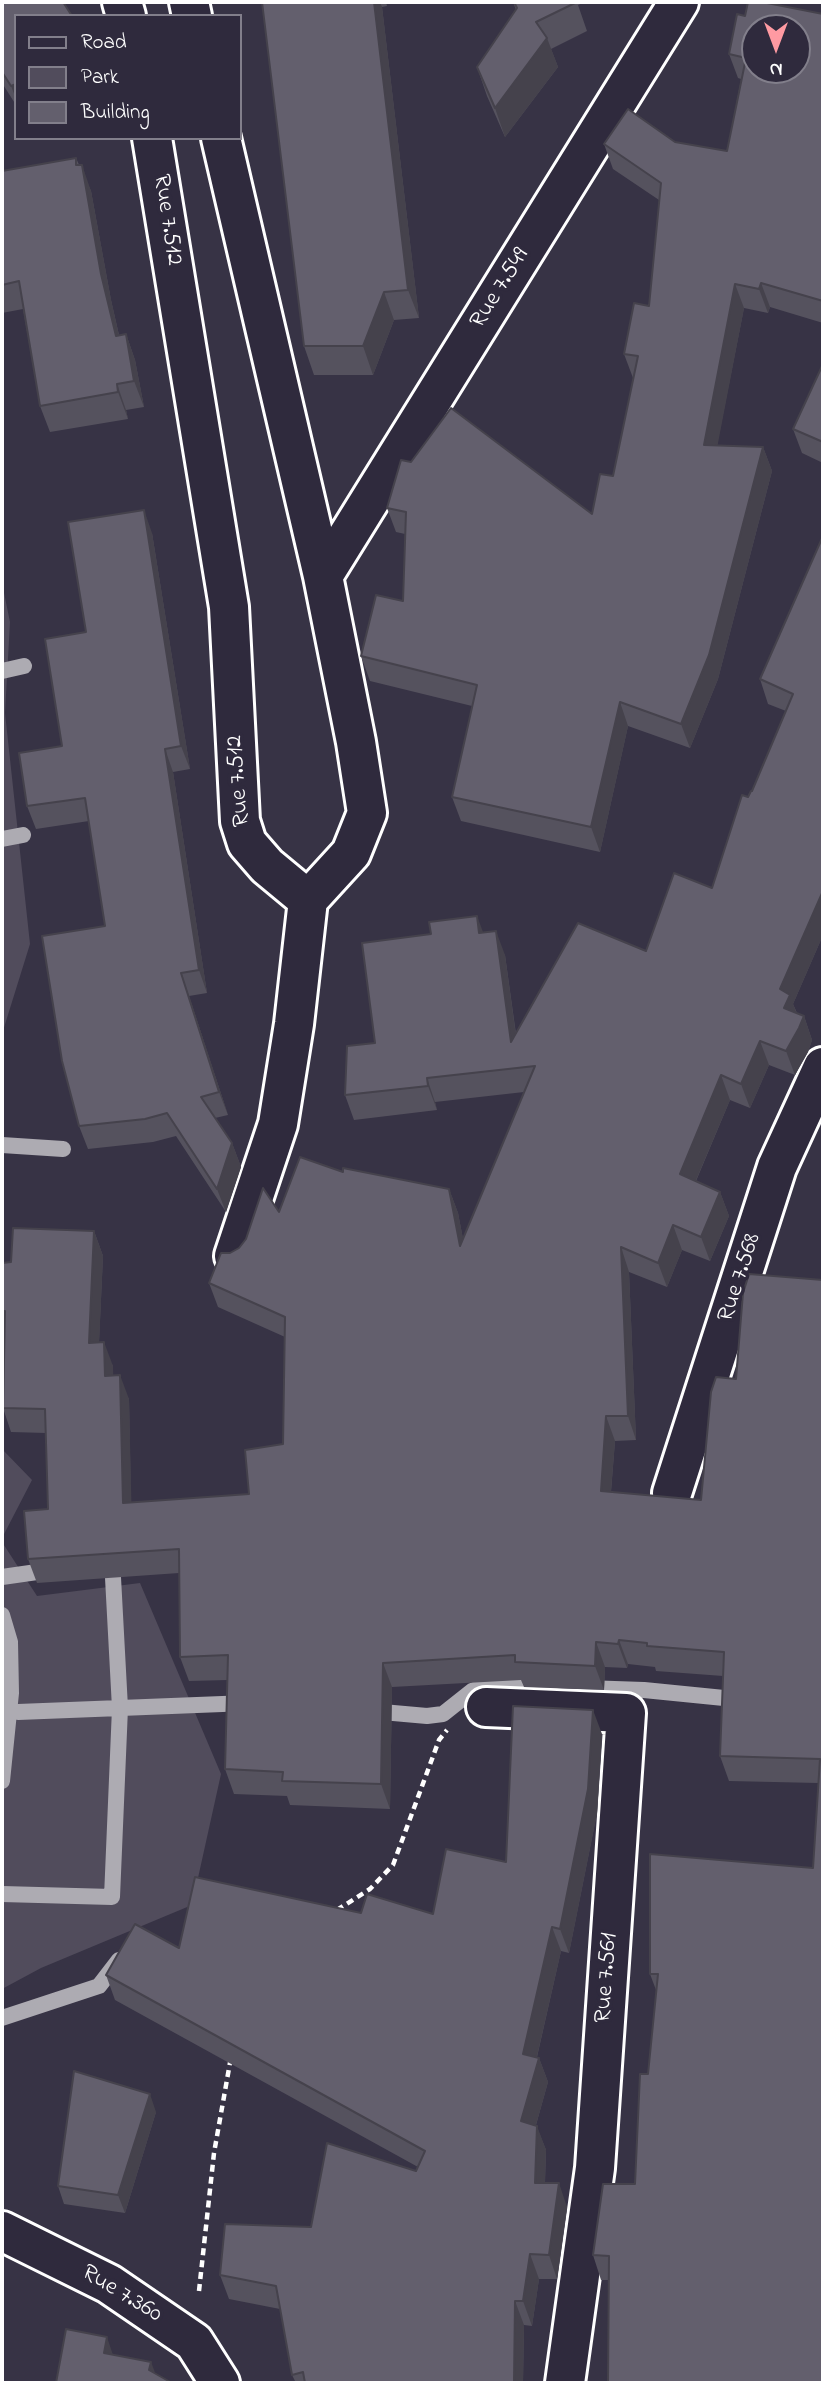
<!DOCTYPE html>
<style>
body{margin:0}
#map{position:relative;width:825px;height:2385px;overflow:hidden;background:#373345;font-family:"Indie Flower",sans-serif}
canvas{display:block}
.frame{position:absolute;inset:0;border:4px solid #fff;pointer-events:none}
.legend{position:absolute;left:14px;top:14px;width:228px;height:126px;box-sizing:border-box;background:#2f2a3d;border:2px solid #827f8b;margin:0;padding:9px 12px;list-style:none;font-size:21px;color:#fff}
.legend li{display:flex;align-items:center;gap:14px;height:35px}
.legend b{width:35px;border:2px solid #827f8b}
.north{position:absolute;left:741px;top:14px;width:70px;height:70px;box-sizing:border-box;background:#2f2a3d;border:2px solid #827f8b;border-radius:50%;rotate:180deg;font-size:19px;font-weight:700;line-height:28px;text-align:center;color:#fff}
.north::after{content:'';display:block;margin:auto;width:24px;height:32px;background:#ff9aa2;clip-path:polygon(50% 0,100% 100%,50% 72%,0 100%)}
</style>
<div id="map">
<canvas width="825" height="2385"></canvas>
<div class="frame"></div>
<ul class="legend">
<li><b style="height:9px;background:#2f2a3d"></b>Road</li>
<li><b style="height:19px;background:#514c5c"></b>Park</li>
<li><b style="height:19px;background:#635f6d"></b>Building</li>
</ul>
<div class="north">N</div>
</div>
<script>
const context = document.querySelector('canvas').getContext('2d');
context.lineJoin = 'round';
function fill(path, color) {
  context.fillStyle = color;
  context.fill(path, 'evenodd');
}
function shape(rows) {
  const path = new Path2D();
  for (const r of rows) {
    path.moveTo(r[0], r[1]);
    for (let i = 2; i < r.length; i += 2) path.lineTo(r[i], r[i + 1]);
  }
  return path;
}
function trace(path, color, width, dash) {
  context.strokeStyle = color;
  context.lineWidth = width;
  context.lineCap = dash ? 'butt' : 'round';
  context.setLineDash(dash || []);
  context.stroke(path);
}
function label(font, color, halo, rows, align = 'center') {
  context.font = font + ' "Indie Flower",sans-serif';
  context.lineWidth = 7;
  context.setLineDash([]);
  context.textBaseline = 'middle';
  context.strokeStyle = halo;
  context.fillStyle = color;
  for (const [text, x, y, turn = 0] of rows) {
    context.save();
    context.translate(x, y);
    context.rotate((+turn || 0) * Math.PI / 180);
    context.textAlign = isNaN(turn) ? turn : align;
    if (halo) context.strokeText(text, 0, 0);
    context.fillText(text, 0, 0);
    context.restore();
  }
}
fill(shape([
 [2,583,10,622,5,713,30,944,2,1034],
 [2,1449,32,1480,2,1538],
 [2,1542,37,1596,140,1583,221,1774,192,1905,41,1968,2,1989]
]), '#514c5c');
trace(shape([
 [2,671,24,666],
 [2,839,23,835],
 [2,1145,63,1149],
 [2,1577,51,1570],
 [2,1615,10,1642,11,1693,2,1781],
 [585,1688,644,1690,744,1700],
 [371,1711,427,1716,443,1714,472,1691,492,1683,542,1686],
 [18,1712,248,1703],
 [2,1894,112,1897,120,1708,112,1559],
 [2,2018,99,1986,119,1960]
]), '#adabb2', 16);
const minor = shape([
 [122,2,126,16],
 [189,2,192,16],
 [152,138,229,607,240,821,247,843,267,866,308,900,351,853,367,813,356,742,323,576,221,138],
 [323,576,679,2],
 [234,1256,278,1124,294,1024,308,900],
 [672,1493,777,1167,823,1067],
 [486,1707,626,1713,595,2168,565,2383],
 [2,2231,109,2284,194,2342,220,2383]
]);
trace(minor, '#fff', 44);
trace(shape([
 [337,1910,370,1889,393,1865,439,1740,447,1730],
 [199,2291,214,2153,231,2057]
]), '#fff', 4.5, [7, 5]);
trace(minor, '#2f2a3d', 38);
fill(shape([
 [2,2,16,16,16,105,2,83],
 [262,2,386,2,387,6,382,7,419,318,394,320,373,375,314,375,304,346],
 [513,2,585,2,578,5,587,31,551,49,558,67,505,137,487,96,477,67,516,10],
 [823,14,823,323,770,307,768,313,744,308,717,445,763,447,772,471,718,679,690,748,628,726,600,852,461,821,452,797,472,706,370,681,361,656,403,601,405,534,396,532,387,508,592,514,613,476,633,378,624,354,649,306,659,200,613,169,604,144,675,142,727,151,741,79,738,78,729,54,745,16],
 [76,158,91,191,111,300,119,335,126,334,135,360,144,407,126,410,128,419,50,432,40,406,23,309,2,313,2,171],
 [823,364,823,463,802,453,793,429],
 [152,533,190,769,173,772,207,993,189,996,228,1115,215,1118,232,1143,241,1167,226,1212,176,1136,153,1142,88,1149,79,1126,105,926,89,821,36,829,27,806,62,746,86,632],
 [823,536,823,935,793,1004,797,1013,804,1016,812,1040,808,1052,795,1075,769,1065,750,1108,730,1100,696,1181,720,1192,729,1216,710,1261,682,1250,667,1287,629,1272,636,1440,615,1441,611,1492,701,1500,736,1379,823,1280,823,2383,609,2280,601,2280,593,2255,635,2184,648,2074,656,1990,650,1974,813,1868,818,1783,729,1781,720,1756,723,1676,656,1671,655,1667,628,1664,627,1668,605,1667,604,1690,524,1687,521,1680,392,1687,390,1809,290,1805,287,1796,234,1794,225,1769,228,1680,189,1681,180,1657,179,1573,37,1583,28,1559,48,1509,46,1433,11,1432,3,1408,5,1322,2,1314,2,1263,11,1262,94,1231,103,1256,99,1342,113,1366,113,1375,129,1399,131,1503,249,1494,283,1444,285,1337,218,1307,209,1283,230,1253,239,1248,279,1212,343,1172,449,1189,458,1213,463,1239,524,1092,435,1102,437,1110,354,1120,345,1095,375,1043,483,933,505,955,516,1034,646,951,712,888,748,797,752,791,786,711,768,704,760,679],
 [602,1734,597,1813,569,1953,561,1951,537,2057,539,2058,548,2082,536,2125,546,2150,545,2183,567,2207,557,2279,539,2279,532,2326,524,2325,523,2383,296,2383,292,2375,280,2309,229,2299,220,2275,416,2171,418,2167,115,2000,106,1975,179,1948,361,1913,433,1914,506,1862],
 [156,2112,125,2213,64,2204,58,2186]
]), '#55525e');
fill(shape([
 [374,2,380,2,382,7,419,318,408,290],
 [547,38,558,67,505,137,495,108],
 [16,84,16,99,11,86],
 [82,165,91,191,111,300,125,362,116,336,101,274],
 [761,283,770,307,768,313,759,289],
 [735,284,744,308,713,469,704,445],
 [384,292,394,320,373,375,363,346],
 [126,334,135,360,144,407,134,381],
 [117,384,126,410,128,419,118,392],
 [763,447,772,471,718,679,690,748,681,724],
 [144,510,152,533,190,769,181,746],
 [620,702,628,726,600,852,591,827],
 [165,749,173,772,207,993,199,970],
 [823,891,823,935,793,1004,799,1019,784,1008,780,989],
 [477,916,486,940,479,933],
 [496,931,505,955,520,1066,511,1042],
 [181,973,189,996,228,1115,219,1092],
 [804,1016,812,1040,808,1052,795,1075,786,1051],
 [760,1041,769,1065,750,1108,741,1084],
 [721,1075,730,1100,688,1199,680,1174],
 [427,1078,435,1102,437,1110,428,1086],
 [232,1143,241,1167,226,1212,217,1189],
 [449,1189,458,1213,469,1270,460,1246],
 [720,1192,729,1216,710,1261,701,1237],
 [673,1225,682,1250,667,1287,658,1263],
 [94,1231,103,1256,98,1367,89,1343],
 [621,1247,629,1272,636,1440,628,1416],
 [104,1342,113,1366,114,1400,105,1376],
 [120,1375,129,1399,132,1528,123,1503],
 [606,1416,615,1441,609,1515,601,1491],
 [619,1640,628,1664,627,1668,618,1644],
 [596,1642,605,1667,604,1690,595,1666],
 [383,1663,392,1687,390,1809,381,1784],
 [593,1710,602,1734,597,1813,569,1953,560,1929],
 [552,1927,561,1951,532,2078,523,2054],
 [539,2058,548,2082,530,2146,521,2121],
 [150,2094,156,2112,125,2213,118,2195],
 [537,2126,546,2150,544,2207,535,2183],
 [559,2183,567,2207,557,2279,549,2255],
 [530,2254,539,2279,532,2326,523,2301],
 [515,2301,524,2325,523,2383,514,2383],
 [107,2337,114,2358,104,2353],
 [151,2362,159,2383,149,2370]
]), '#45424c');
const building = shape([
 [2,2,63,2,72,16,16,16,16,84,11,86,2,72,2,2],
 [262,2,374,2,408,290,384,292,363,346,304,346,262,2],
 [514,2,577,2,536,22,547,38,495,108,477,67,517,8,514,2],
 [748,2,762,2,823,14,823,301,761,283,759,289,735,284,704,445,763,447,709,655,681,724,620,702,591,827,452,797,477,685,361,656,376,595,403,601,406,512,387,508,401,460,411,462,451,408,592,514,600,474,613,476,638,356,624,354,634,303,649,306,661,183,604,144,628,109,675,142,727,151,746,58,729,54,737,14,745,16,748,2],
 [755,28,797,28,797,70,755,70,755,28],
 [76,158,76,165,82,165,101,274,116,336,126,334,134,381,117,384,118,392,40,406,19,281,2,285,2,171,76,158],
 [823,364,823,442,793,429,823,364],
 [144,510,181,746,165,749,199,970,181,973,219,1092,201,1097,232,1143,217,1189,167,1113,145,1119,79,1126,62,1061,42,936,105,926,85,798,27,806,19,753,62,746,45,639,86,632,68,522,144,510],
 [823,536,823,891,780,989,790,995,784,1008,804,1016,799,1028,786,1051,760,1041,741,1084,721,1075,680,1174,720,1192,701,1237,673,1225,658,1263,621,1247,628,1416,606,1416,601,1491,701,1500,711,1392,716,1377,736,1379,743,1293,749,1274,823,1280,823,2383,608,2383,609,2256,593,2255,603,2184,635,2184,640,2074,648,2074,658,1974,650,1974,650,1854,813,1868,820,1759,720,1756,724,1652,647,1646,647,1643,619,1640,618,1644,596,1642,595,1666,515,1662,515,1655,383,1663,381,1784,282,1781,283,1772,225,1769,228,1655,180,1657,179,1549,28,1559,24,1511,48,1509,45,1409,3,1408,5,1311,2,1311,2,1263,11,1262,13,1228,94,1231,89,1343,104,1342,105,1376,120,1375,123,1503,249,1494,245,1450,283,1444,285,1317,209,1283,221,1253,230,1253,239,1248,246,1239,263,1188,279,1212,300,1157,343,1172,343,1168,449,1189,460,1246,535,1066,427,1078,428,1086,345,1095,347,1046,375,1043,362,943,431,934,429,922,477,916,479,933,496,931,511,1042,578,923,646,951,674,873,712,888,742,795,748,797,751,791,752,791,793,694,760,679,823,536],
 [513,1706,593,1710,588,1789,560,1929,552,1927,523,2054,539,2058,521,2121,537,2126,535,2183,559,2183,549,2255,530,2254,523,2301,515,2301,514,2383,305,2383,303,2372,292,2375,276,2286,220,2275,225,2224,311,2227,327,2143,416,2171,425,2151,106,1975,135,1924,179,1948,195,1877,361,1913,367,1894,433,1914,446,1849,506,1862,513,1706],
 [74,2071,150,2094,118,2195,58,2186,74,2071],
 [66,2329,107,2337,104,2353,151,2362,149,2370,172,2383,56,2383,66,2329]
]);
fill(building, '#635f6d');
trace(building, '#45424c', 2);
label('24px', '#fff', '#2f2a3d', [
 ["Rue 7.512",166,220,81],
 ["Rue 7.549",501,289,-58],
 ["Rue 7.512",240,781,-95],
 ["Rue 7.568",741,1278,-72],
 ["Rue 7.561",608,1978,-86],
 ["Rue 7.360",121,2295,31]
]);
</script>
